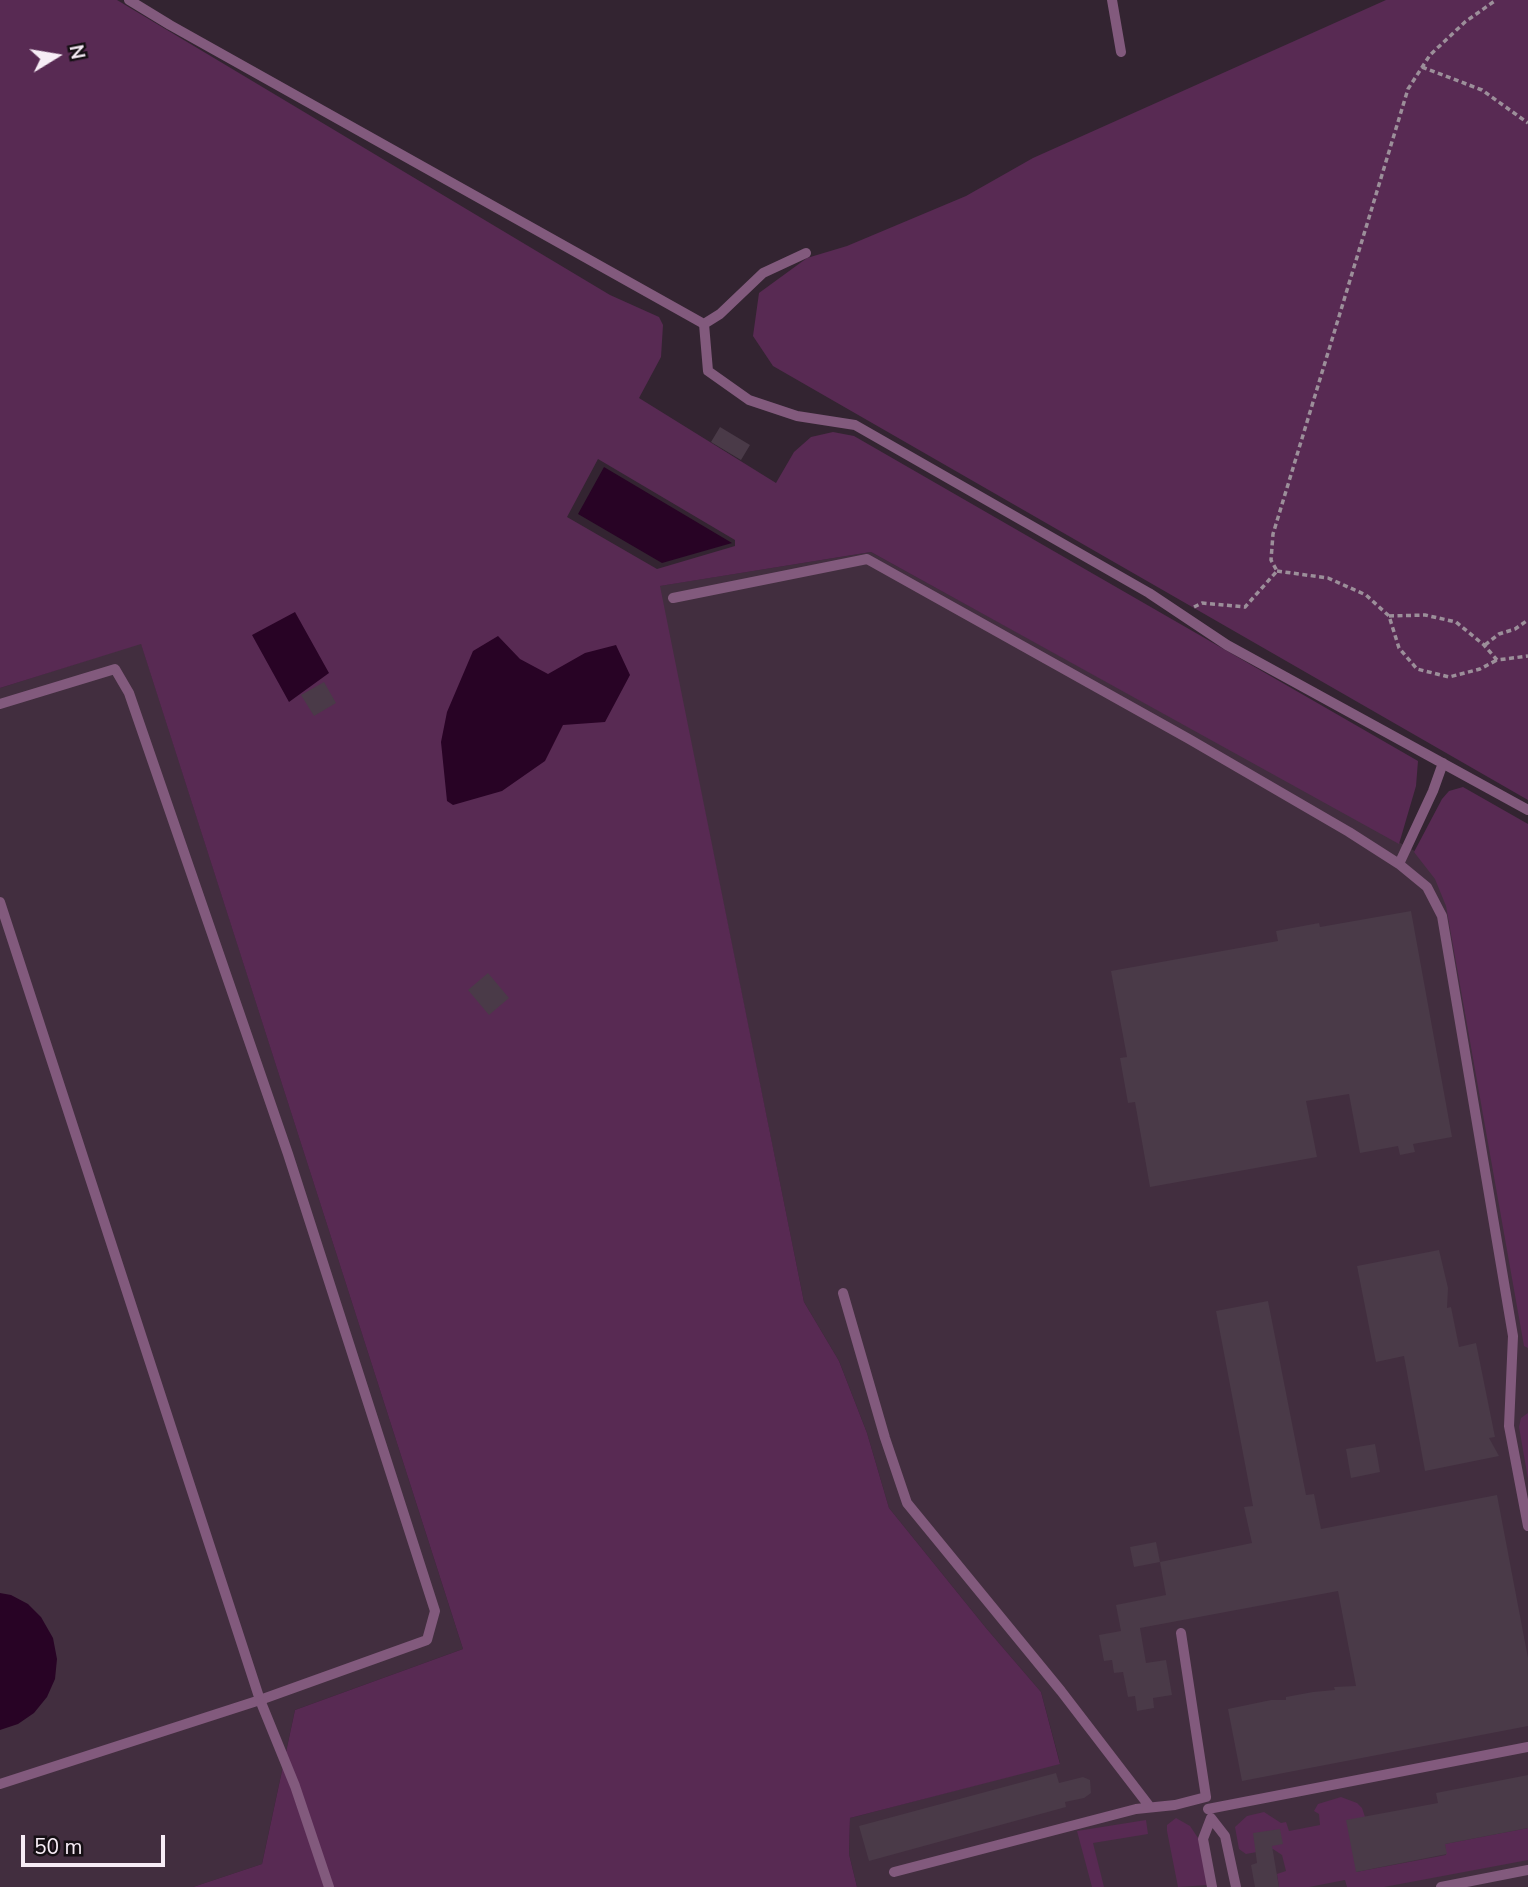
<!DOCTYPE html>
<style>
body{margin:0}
#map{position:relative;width:1528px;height:1887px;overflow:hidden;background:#332431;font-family:"Nunito Sans",sans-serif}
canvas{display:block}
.north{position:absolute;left:21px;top:21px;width:70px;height:70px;-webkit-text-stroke:5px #161015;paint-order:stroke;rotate:79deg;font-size:19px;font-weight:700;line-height:28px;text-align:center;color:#f7edf6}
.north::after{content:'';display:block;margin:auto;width:24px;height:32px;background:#f7edf6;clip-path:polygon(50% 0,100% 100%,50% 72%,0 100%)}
.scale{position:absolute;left:21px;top:1835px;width:144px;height:32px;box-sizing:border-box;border:4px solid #f7edf6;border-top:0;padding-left:9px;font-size:21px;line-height:24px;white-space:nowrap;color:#f7edf6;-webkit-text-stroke:5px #161015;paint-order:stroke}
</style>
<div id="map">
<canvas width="1528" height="1887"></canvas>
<div class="north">N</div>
<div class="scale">50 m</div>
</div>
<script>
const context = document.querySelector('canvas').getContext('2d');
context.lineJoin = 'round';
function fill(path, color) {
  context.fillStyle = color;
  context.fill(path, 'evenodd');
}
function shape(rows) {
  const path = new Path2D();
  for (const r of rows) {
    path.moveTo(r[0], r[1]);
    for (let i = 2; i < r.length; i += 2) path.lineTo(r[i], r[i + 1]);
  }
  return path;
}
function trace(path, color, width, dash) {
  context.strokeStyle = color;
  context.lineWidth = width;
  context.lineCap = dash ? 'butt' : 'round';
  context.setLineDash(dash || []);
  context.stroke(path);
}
fill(shape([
 [871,552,1442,866,1528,1308,1528,1887,857,1887,849,1854,850,1818,1060,1763,1041,1692,986,1628,889,1508,867,1433,839,1361,804,1302,659,586],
 [141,643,463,1649,295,1710,262,1864,193,1887,0,1887,0,688]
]), '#422e3f');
fill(shape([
 [0,0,117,0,610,295,659,317,663,325,661,357,639,398,776,483,794,452,811,437,833,432,854,436,1418,761,1416,786,1399,844,871,552,660,586,804,1302,839,1361,867,1433,889,1508,986,1628,1041,1692,1060,1764,850,1818,849,1854,857,1887,193,1887,262,1864,295,1710,463,1649,141,644,0,688],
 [598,459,735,540,735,546,657,569,567,517],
 [1386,0,1528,0,1528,800,773,366,753,336,759,293,807,258,847,246,966,196,1033,158],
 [1463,787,1528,824,1528,1348,1524,1346,1446,906,1435,879,1414,852,1442,799,1449,791],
 [1528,1413,1528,1479,1519,1427,1521,1418],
 [1341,1797,1357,1803,1362,1808,1365,1817,1356,1872,1446,1855,1445,1844,1528,1828,1528,1860,1384,1887,1347,1887,1345,1880,1309,1887,1279,1887,1277,1874,1286,1871,1282,1855,1273,1849,1246,1854,1239,1849,1235,1827,1247,1816,1264,1812,1281,1823,1286,1822,1289,1831,1320,1825,1319,1814,1314,1811,1318,1804],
 [1176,1818,1190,1826,1198,1838,1208,1885,1178,1887,1167,1831,1167,1825],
 [1146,1820,1148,1834,1093,1843,1104,1887,1092,1887,1077,1831]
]), '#582a53');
fill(shape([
 [604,467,732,543,662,563,578,514],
 [295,612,329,673,289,702,252,635],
 [498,636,520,659,548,674,585,653,616,645,630,675,605,722,563,725,545,761,502,791,453,805,447,801,441,742,447,712,473,651],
 [0,1593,11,1595,28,1604,41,1617,53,1638,57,1659,55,1679,47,1697,34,1713,18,1724,0,1730]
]), '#280325');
fill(shape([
 [720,427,750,445,741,460,711,442],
 [324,682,336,703,314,716,301,695],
 [1411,911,1452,1137,1413,1144,1415,1152,1400,1155,1398,1146,1360,1153,1349,1094,1306,1101,1317,1157,1150,1187,1135,1102,1128,1103,1120,1058,1127,1057,1111,971,1278,941,1276,931,1319,923,1320,927],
 [488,973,509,998,489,1015,468,990],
 [1439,1250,1448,1288,1447,1308,1451,1307,1459,1347,1476,1343,1495,1437,1489,1438,1499,1456,1425,1471,1404,1356,1376,1362,1357,1266],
 [1268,1301,1306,1495,1314,1494,1321,1529,1497,1495,1528,1658,1528,1726,1242,1781,1228,1709,1271,1700,1286,1700,1286,1697,1313,1692,1335,1690,1334,1687,1356,1686,1338,1591,1140,1628,1146,1663,1166,1660,1172,1695,1153,1698,1154,1708,1137,1711,1135,1696,1128,1697,1123,1672,1114,1673,1112,1660,1104,1661,1099,1635,1121,1631,1116,1605,1166,1595,1160,1562,1134,1567,1130,1547,1156,1542,1160,1562,1252,1543,1244,1507,1253,1506,1216,1311],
 [1375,1444,1380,1472,1351,1478,1346,1449],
 [1056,1773,1059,1783,1083,1777,1090,1780,1091,1793,1084,1798,1065,1802,1066,1807,869,1861,859,1826],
 [1528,1775,1528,1828,1445,1844,1447,1854,1356,1872,1346,1820,1438,1803,1436,1793],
 [1280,1829,1283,1844,1272,1846,1279,1887,1255,1887,1251,1865,1257,1863,1253,1833]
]), '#4a3a48');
trace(shape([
 [1422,67,1482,90,1528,123],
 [1277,571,1328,578,1366,595,1389,616,1399,648,1417,669,1449,677,1480,669,1497,660],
 [1194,607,1202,603,1245,607,1277,571,1271,560,1273,534,1408,89,1430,55,1465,22,1496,0],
 [1389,616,1425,615,1456,622,1484,645,1497,660,1528,656],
 [1485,645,1499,634,1515,629,1528,620]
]), '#9c8f9a', 3.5, [5, 3.5]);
trace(shape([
 [129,0,170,25,704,324],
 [1112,0,1121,52],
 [806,253,763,273,720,314,704,324,708,371,749,400,797,416,855,425,1149,593,1227,645,1528,810],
 [673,598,867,559,1189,739,1349,832,1399,864,1427,887,1442,916,1513,1336,1509,1426,1528,1526],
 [0,704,115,669,129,693,288,1154,435,1611,427,1640,260,1700,295,1786,329,1887],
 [1399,864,1433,791,1443,763],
 [0,902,260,1700,0,1784],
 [843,1293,885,1438,907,1503,1061,1691,1150,1807],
 [1208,1809,1528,1747],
 [894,1872,1136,1809,1175,1805,1206,1797,1181,1633],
 [1212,1887,1203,1839,1211,1818,1225,1836,1236,1887],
 [1441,1887,1528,1870]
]), '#825a7d', 10);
</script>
